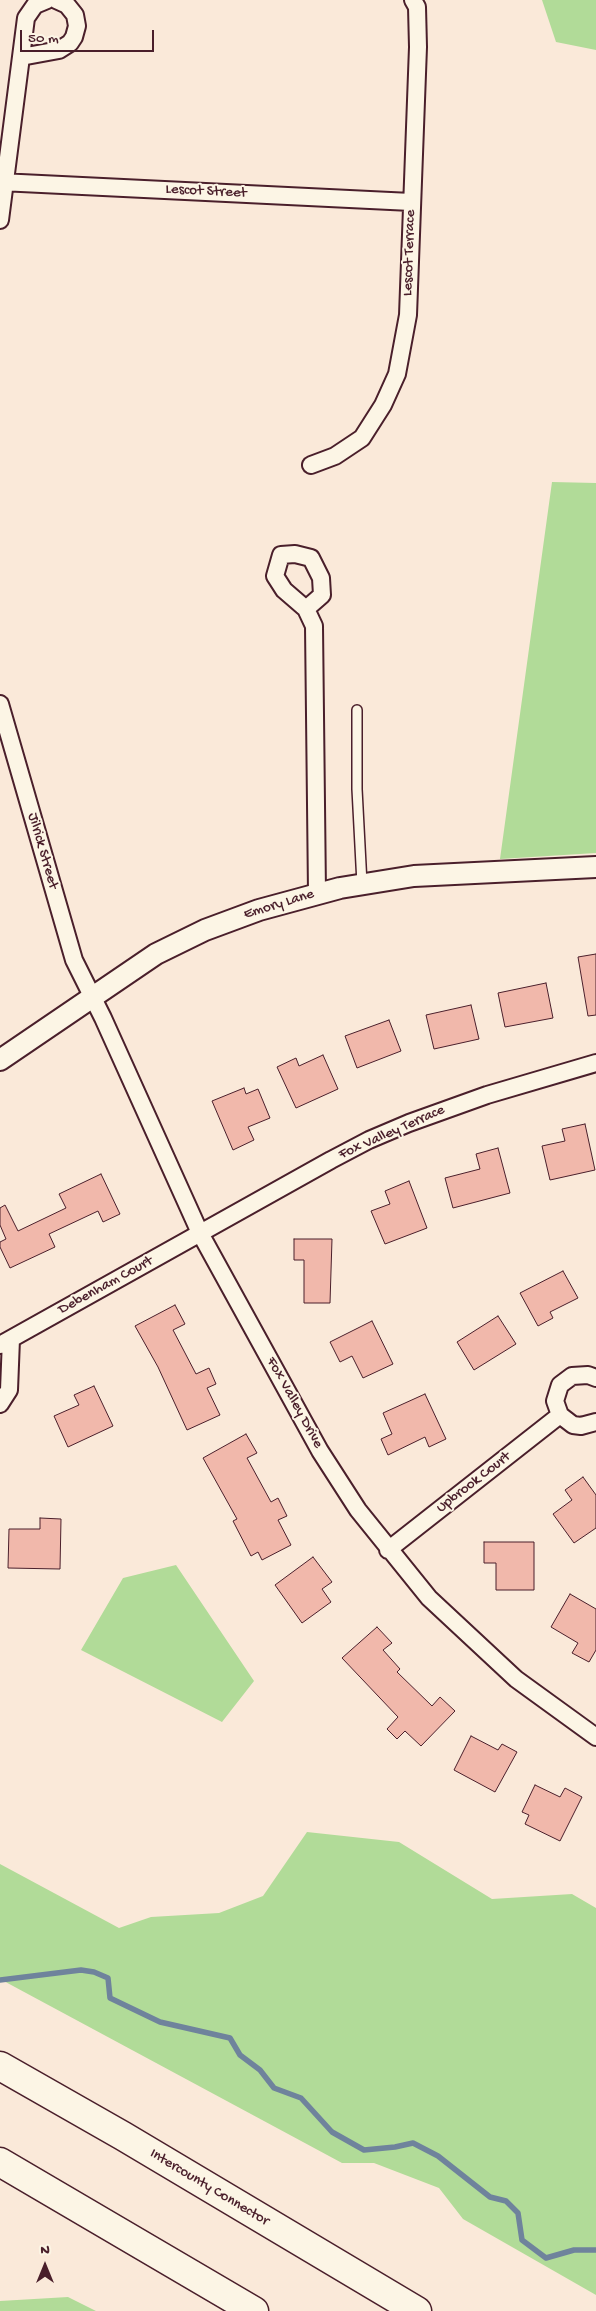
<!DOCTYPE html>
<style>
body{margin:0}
#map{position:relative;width:596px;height:2311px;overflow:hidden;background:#fae9d9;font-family:"Gochi Hand",sans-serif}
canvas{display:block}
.north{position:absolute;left:20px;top:2241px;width:50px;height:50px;-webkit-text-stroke:4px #fcf5e5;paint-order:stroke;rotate:0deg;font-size:14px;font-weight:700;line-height:20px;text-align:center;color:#4a1f2b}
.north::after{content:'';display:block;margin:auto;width:18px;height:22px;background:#4a1f2b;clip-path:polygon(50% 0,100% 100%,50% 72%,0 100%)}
.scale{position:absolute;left:20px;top:30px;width:134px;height:22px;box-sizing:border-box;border:2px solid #4a1f2b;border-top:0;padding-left:6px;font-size:15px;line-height:18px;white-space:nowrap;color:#4a1f2b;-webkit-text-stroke:4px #fcf5e5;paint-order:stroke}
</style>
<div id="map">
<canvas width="596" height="2311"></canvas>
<div class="north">N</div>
<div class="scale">50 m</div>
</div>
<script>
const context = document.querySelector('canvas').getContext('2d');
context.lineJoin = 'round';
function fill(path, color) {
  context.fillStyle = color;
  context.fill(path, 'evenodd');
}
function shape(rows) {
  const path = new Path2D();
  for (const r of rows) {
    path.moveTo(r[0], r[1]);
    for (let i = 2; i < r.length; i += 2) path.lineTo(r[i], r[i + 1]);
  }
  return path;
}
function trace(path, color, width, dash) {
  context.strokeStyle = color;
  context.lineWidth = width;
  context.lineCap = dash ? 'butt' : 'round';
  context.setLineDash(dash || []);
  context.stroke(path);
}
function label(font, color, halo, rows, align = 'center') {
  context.font = font + ' "Gochi Hand",sans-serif';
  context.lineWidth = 4;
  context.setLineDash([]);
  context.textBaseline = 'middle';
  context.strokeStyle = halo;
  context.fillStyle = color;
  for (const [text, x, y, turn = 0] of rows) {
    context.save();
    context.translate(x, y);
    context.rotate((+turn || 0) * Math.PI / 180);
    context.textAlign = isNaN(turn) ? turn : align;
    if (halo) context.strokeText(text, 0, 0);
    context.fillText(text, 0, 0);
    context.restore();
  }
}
fill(shape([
 [542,0,596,0,596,50,556,42],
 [552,482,596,483,596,853,500,859],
 [176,1565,254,1681,222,1722,81,1650,123,1578],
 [307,1832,399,1842,492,1899,572,1894,596,1908,596,2295,463,2219,439,2188,374,2163,342,2163,0,1979,0,1864,119,1928,151,1917,219,1913,263,1896],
 [68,2297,96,2311,0,2311,0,2301]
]), '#b1db98');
trace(shape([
 [0,1980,81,1970,94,1972,108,1978,110,1998,160,2022,230,2038,240,2055,260,2070,274,2088,301,2098,332,2132,364,2150,395,2147,413,2143,438,2156,490,2197,506,2201,518,2213,522,2240,546,2258,574,2250,596,2250]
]), '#6f839c', 5.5);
const building = shape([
 [596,954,596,1015,588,1016,578,957,596,954],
 [546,983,553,1018,505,1027,498,993,546,983],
 [471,1005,479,1039,434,1049,426,1015,471,1005],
 [389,1020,401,1051,357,1068,345,1036,389,1020],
 [323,1055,338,1089,296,1108,277,1067,296,1058,299,1066,323,1055],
 [244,1088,246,1094,258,1089,270,1118,248,1127,254,1140,233,1150,212,1101,244,1088],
 [585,1124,595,1170,550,1180,542,1146,565,1141,562,1129,585,1124],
 [498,1148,510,1193,453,1208,445,1178,480,1169,476,1154,498,1148],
 [101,1174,120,1214,103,1222,98,1211,49,1234,55,1247,10,1268,0,1247,0,1242,6,1239,0,1225,0,1208,5,1205,18,1231,66,1208,59,1194,101,1174],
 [409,1181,427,1228,385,1244,371,1211,390,1204,385,1191,409,1181],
 [294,1239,332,1239,330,1303,304,1303,304,1260,294,1260,294,1239],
 [563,1271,578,1298,550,1312,553,1318,538,1326,520,1293,563,1271],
 [175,1305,185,1324,173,1330,196,1374,209,1368,216,1384,207,1388,220,1415,187,1430,158,1367,135,1326,175,1305],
 [498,1316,516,1344,474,1370,457,1342,498,1316],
 [372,1321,393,1364,363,1378,352,1356,340,1362,330,1342,372,1321],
 [94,1386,113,1426,68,1447,54,1416,79,1405,74,1395,94,1386],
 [425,1394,446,1439,429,1447,425,1437,388,1455,381,1439,392,1434,383,1413,425,1394],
 [246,1434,257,1453,247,1458,271,1502,278,1498,287,1516,278,1520,291,1545,262,1560,258,1552,251,1556,233,1521,237,1519,203,1458,246,1434],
 [583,1477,596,1495,596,1528,574,1543,553,1514,572,1500,565,1490,583,1477],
 [40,1518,61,1519,60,1569,8,1568,9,1529,40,1529,40,1518],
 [484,1542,534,1542,534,1590,496,1590,496,1563,484,1563,484,1542],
 [313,1557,332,1582,322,1589,331,1602,302,1623,275,1585,313,1557],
 [570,1594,596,1609,596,1650,589,1662,572,1653,578,1643,551,1627,570,1594],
 [377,1627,392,1643,383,1650,400,1669,397,1672,432,1706,440,1697,455,1711,421,1746,405,1731,397,1739,387,1729,398,1717,342,1658,377,1627],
 [471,1736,498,1750,502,1744,517,1752,495,1792,454,1770,471,1736],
 [535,1785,560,1797,565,1788,582,1797,560,1841,525,1824,529,1815,522,1812,535,1785]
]);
fill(building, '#f1b8ab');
trace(building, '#4a1f2b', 1);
const service = shape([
 [357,710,357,789,362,884]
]);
const minor = shape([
 [21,57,59,50,70,43,74,37,77,26,75,15,67,5,56,0],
 [0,182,411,202],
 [0,220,26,18,35,5,47,0],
 [311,465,335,456,362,438,383,405,397,374,408,315,418,47,417,7,413,0],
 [306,609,322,595,321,578,311,558,295,554,281,555,275,576,284,590,306,609,314,626,317,893],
 [0,704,74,960,103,1018,200,1233,320,1451,358,1510,429,1598,516,1679,596,1737],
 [0,1345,331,1160,369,1140,409,1123,487,1095,596,1063],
 [596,1378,588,1375,572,1376,560,1385,555,1401,560,1415,573,1425,581,1426,596,1422],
 [0,1404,9,1390,11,1339],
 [388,1550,560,1415]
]);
const tertiary = shape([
 [0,1060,156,954,205,930,259,910,340,888,414,876,596,867]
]);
const motorway = shape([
 [0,2066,123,2136,417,2311],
 [0,2162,254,2311]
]);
trace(service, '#4a1f2b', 12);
trace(minor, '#4a1f2b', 20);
trace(tertiary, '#4a1f2b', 24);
trace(motorway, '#4a1f2b', 31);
trace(service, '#fcf5e5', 9);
trace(minor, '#fcf5e5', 16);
trace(tertiary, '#fcf5e5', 20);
trace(motorway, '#fcf5e5', 28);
label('15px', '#4a1f2b', '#fcf5e5', [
 ["Lescot Street",206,192,3],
 ["Lescot Terrace",410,253,-88],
 ["Jilrick Street",42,851,74],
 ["Emory Lane",279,905,-17],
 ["Fox Valley Terrace",392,1133,-24],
 ["Debenham Court",106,1286,-29],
 ["Fox Valley Drive",294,1403,61],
 ["Upbrook Court",474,1483,-38],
 ["Intercounty Connector",209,2188,31]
]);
</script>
